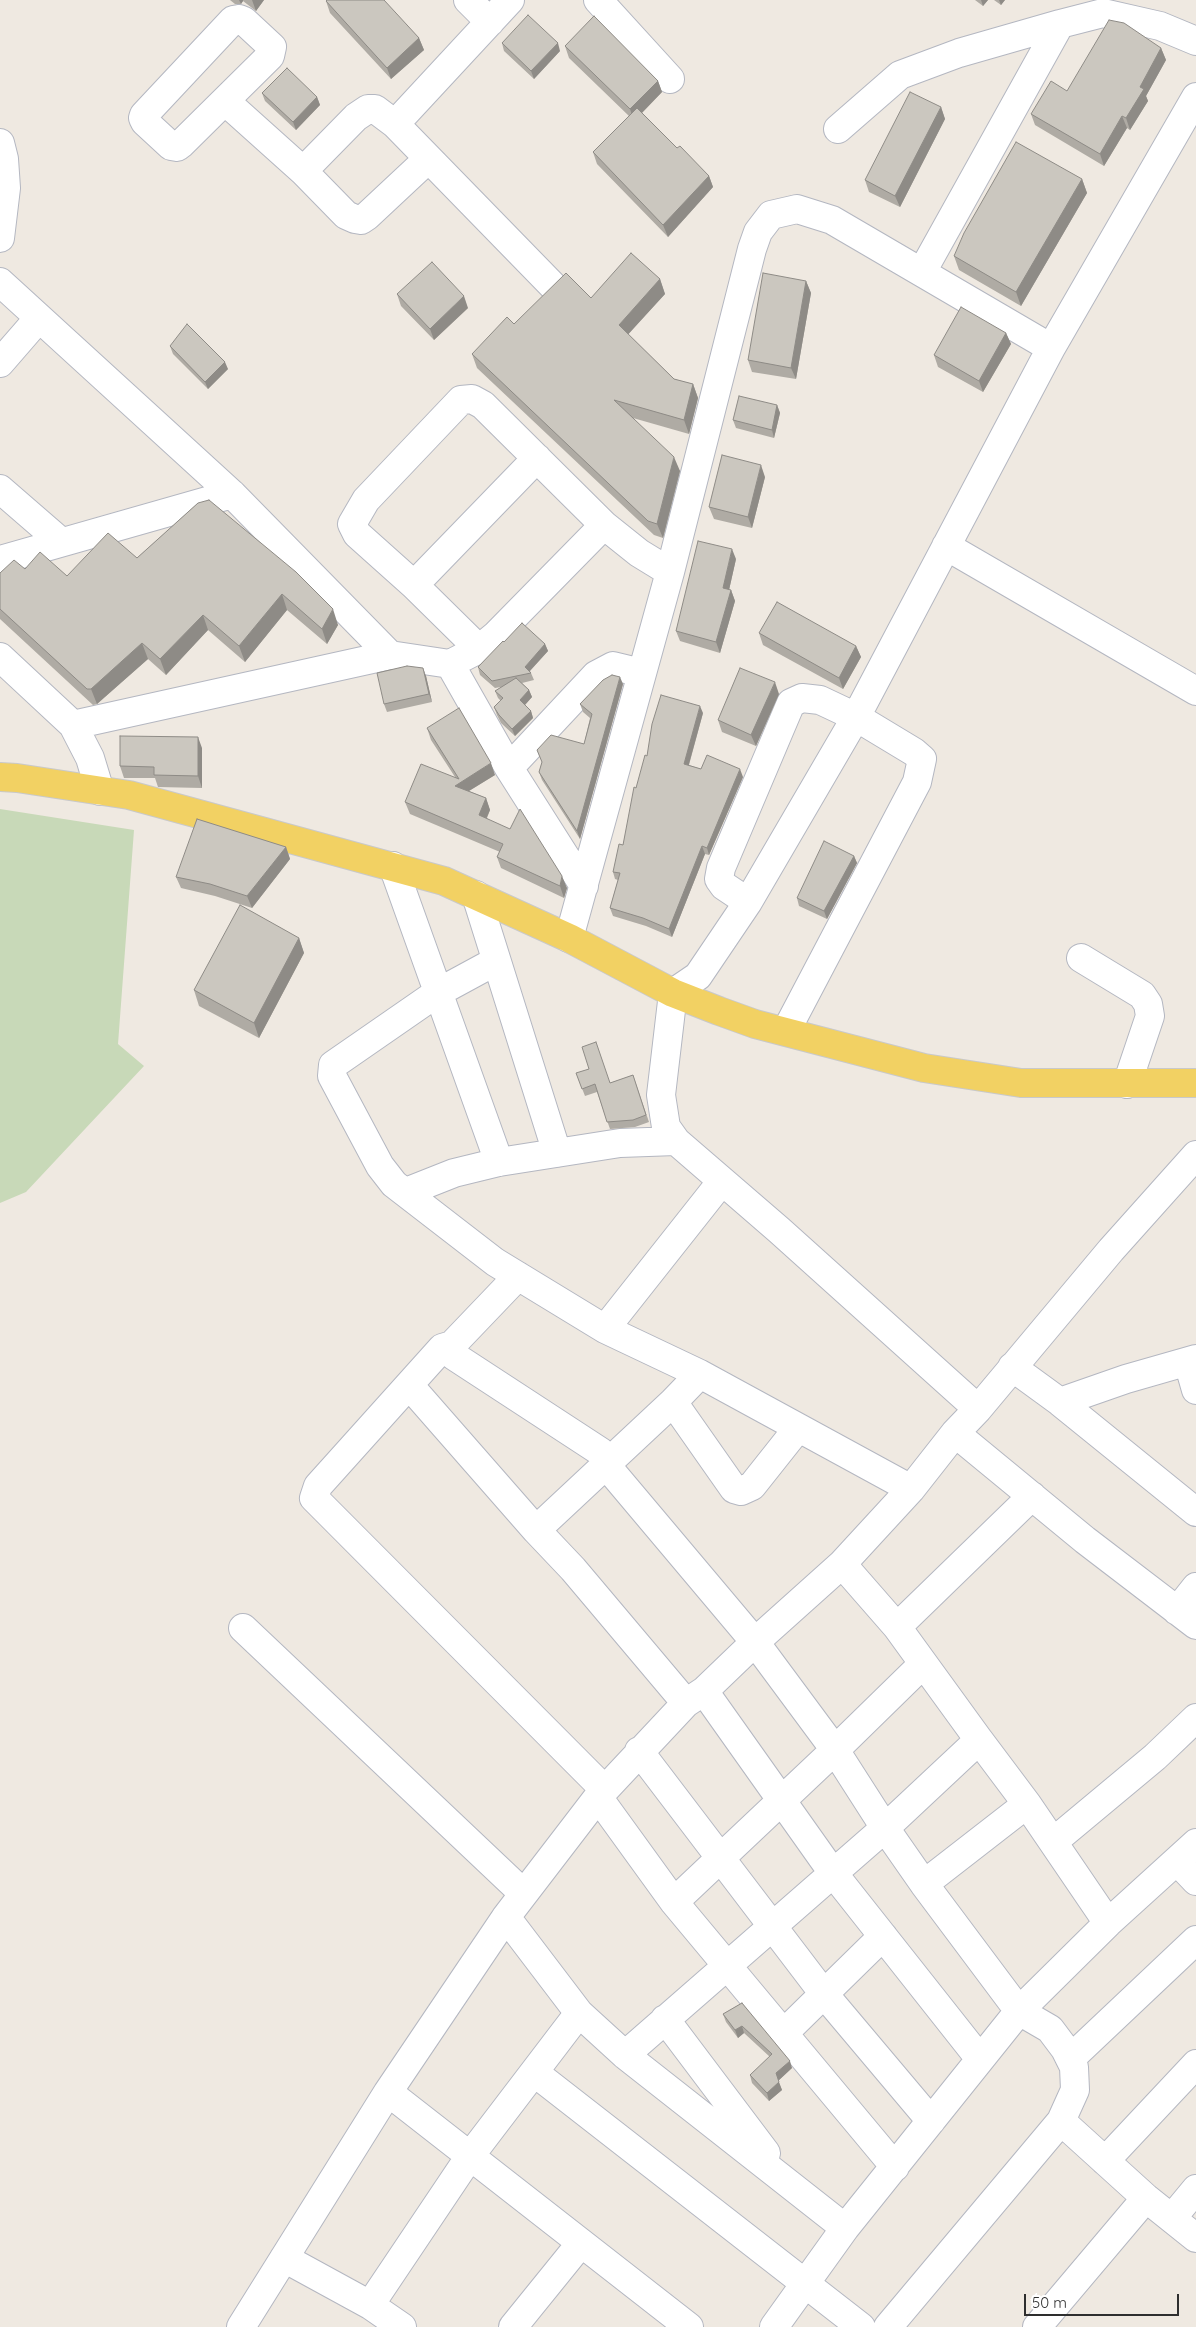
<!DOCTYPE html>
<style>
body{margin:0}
#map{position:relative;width:1196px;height:2327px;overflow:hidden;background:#efe9e1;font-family:Quicksand,sans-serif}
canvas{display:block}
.scale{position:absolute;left:1024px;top:2294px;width:155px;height:22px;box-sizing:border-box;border:2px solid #2e2e2e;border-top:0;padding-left:6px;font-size:15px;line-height:18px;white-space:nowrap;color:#2e2e2e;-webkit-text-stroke:4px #fff;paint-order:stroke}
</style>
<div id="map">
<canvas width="1196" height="2327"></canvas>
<div class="scale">50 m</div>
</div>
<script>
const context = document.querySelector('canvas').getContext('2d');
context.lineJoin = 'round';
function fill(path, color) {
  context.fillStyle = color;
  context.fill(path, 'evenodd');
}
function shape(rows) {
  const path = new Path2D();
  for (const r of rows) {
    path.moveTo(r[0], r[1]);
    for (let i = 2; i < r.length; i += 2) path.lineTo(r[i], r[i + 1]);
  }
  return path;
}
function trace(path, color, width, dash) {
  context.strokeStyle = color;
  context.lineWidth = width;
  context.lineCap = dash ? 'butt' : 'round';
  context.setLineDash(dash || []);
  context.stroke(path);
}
fill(shape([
 [0,809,134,830,118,1044,144,1066,26,1192,0,1203]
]), '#c8d9b8');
const minor = shape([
 [468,0,490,22],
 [598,0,670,79],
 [239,19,244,21,272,47,270,56,181,144,177,147,171,146,145,122,143,118,144,115,233,20,239,19],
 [225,101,303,171,346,215,355,219,361,220,367,216,428,159],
 [395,124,510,0],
 [838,129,900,75,959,53,1060,24,1103,13,1160,26,1196,41],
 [0,143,4,159,6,188,0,238],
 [303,171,356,117,368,109,375,109,395,124,552,285],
 [922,272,1060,24],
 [0,282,232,494,390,655],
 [0,363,39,318],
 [0,489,60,541],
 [946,546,1196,691],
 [0,560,232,494],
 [414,585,537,458],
 [479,649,414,585,357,534,352,524,366,500,461,400,472,399,483,405,604,525,639,553,670,572],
 [0,657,73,725,90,758,100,791],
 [450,664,509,768,584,886],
 [73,725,390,655,450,664,479,649,496,635,604,525],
 [509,768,596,675,613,666,642,673],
 [393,866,499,1162],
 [476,895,557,1153],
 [748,902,724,886,719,879,721,868,791,703,802,698,820,700,856,717,914,752,922,759,917,782,786,1031],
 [569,938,670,572,752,249,758,232,771,215,797,209,832,220,1051,348],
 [1081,958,1142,995,1148,1004,1150,1016,1127,1084],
 [496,961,437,993,333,1065,332,1076,380,1166,394,1184,495,1262,605,1329,700,1374,911,1489],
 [406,1192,454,1173,499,1162,620,1143,676,1141],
 [518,1276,452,1345,450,1350,454,1356,601,1452,606,1465,755,1642,835,1750,885,1828,924,1884,1019,2011,1050,2029,1065,2049,1074,2067,1075,2090,1061,2121,888,2327],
 [605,1329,722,1181],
 [452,1345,442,1348,318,1486,314,1498,604,1789],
 [1188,1362,1196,1390],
 [1012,1367,1060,1402,1196,1512],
 [409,1385,536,1530],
 [673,1402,734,1489,741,1491,752,1486,798,1428],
 [1060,1402,1126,1379,1196,1359],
 [978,1409,779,1230,676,1141,666,1127,661,1095,673,993,698,976,748,902,856,717,1051,348,1196,97],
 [955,1433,1085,1540,1196,1625],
 [1177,1611,1196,1587],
 [897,1627,1032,1496],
 [243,1628,523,1893],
 [704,1691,833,1873,980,2059],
 [686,1703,573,1569,536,1530,673,1402,700,1374],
 [979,1740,1027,1804,1108,1923],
 [639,1751,824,1994,931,2121],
 [598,1797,674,1902,895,2167],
 [1053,1842,1155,1757,1196,1718],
 [1177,1861,1196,1881],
 [924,1884,1027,1804],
 [674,1902,835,1750,923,1664],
 [506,1917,579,2013,625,2055,845,2228],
 [665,2019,766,2153],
 [783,2034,883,1936],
 [625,2055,885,1828,979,1740,897,1627,842,1564],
 [1070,2059,1196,1940],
 [535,2073,861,2327],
 [388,2092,689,2327],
 [1061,2121,1146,2198,1196,2238],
 [1105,2161,1196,2064],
 [1172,2218,1196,2189],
 [284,2258,370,2305,402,2327],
 [370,2305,470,2156,579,2013],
 [241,2327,388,2092,506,1917,598,1797,686,1703,704,1691,755,1642,842,1564,911,1489,955,1433,978,1409,1111,1250,1196,1155],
 [513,2327,581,2243],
 [774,2327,845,2228,1019,2011,1108,1923,1196,1843],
 [1037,2327,1146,2198]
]);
const major = shape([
 [0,777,17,778,129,795,444,881,569,938,673,993,719,1011,755,1024,924,1068,1021,1083,1196,1083]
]);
trace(minor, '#b4b7c1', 30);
trace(major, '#c9c9c9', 30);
trace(minor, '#fff', 28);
trace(major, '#f2d163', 28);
fill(shape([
 [230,0,264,0,256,11,243,1,241,4,235,4],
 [975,0,988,0,983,6],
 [994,0,1005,0,1001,5],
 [326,1,419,38,424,50,391,79,330,13],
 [502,43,560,51,534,79,504,51],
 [565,46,658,81,662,92,642,113,677,148,709,176,713,187,668,237,597,164,593,152,629,116,569,58],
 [1161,48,1166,60,1146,96,1148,101,1130,130,1127,128,1104,166,1035,125,1031,114,1067,91],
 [262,93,317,97,320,105,296,130,265,101],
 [941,107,945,119,900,207,869,192,865,180],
 [1082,179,1087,193,1021,306,959,270,954,256],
 [660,279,665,294,628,334,674,379,693,384,698,398,689,434,633,418,680,471,663,538,654,535,477,368,472,354,514,324,591,298],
 [806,281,811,293,796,379,752,372,748,360],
 [397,294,468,308,434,340,401,306],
 [1006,333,1011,344,983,392,938,367,934,355],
 [170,346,228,369,208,389,173,354],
 [777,405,780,413,774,438,736,428,733,420],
 [765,477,752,528,714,519,709,507],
 [198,503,338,625,327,644,287,610,245,662,208,630,166,675,148,659,97,704,93,705,0,619,0,573,25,569,67,576,137,558],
 [736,559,729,590,731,590,735,601,720,653,680,641,676,631],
 [759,633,856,646,861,657,843,689,763,645],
 [504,642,545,644,548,651,530,671,531,673,534,680,522,683,529,690,532,697,525,705,531,711,533,718,515,736,501,723,497,715,494,707,501,701,498,698,495,691,501,687,495,688,480,675,478,667],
 [426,676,432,702,387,712,384,704],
 [623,684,580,839,542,780,539,772,542,762,537,750,584,744,590,718,583,712,580,704],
 [779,694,756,746,722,732,718,720],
 [703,713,689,765,701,769,743,777,709,855,705,854,672,937,646,926,613,916,610,908,618,880,615,879,613,872,623,845,636,788,647,756],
 [427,728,495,775,469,791,486,798,490,810,487,818,567,888,564,898,501,868,497,857,500,852,410,814,405,802,455,777,431,740],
 [202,748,202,788,158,787,155,778,124,778,120,766],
 [286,847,290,859,252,908,215,896,181,888,176,877],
 [854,856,857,863,827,919,799,906,797,898],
 [299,938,304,953,259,1038,199,1006,194,990],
 [576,1073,610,1083,633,1075,649,1122,635,1127,610,1129,597,1092,585,1096],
 [742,2003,792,2068,778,2081,782,2090,769,2101,752,2083,750,2075,770,2057,744,2033,738,2038,726,2022,723,2014]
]), '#afaba4');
fill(shape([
 [239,0,243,0,243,1,241,4],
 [252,0,264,0,256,11],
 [981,0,988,0,983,6],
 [999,0,1005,0,1001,5],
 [419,38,424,50,391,79,387,68],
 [558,43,560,51,534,79,531,71],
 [1161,48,1166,60,1146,96,1148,101,1130,130,1126,118,1140,87],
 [658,81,662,92,634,121,630,109],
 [317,97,320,105,296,130,293,122],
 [941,107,945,119,900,207,895,196],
 [1122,116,1127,128,1104,166,1100,154],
 [709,176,713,187,668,237,663,225],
 [1082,179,1087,193,1021,306,1016,292],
 [660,279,665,294,624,339,619,325],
 [806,281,811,293,796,379,791,368],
 [464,296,468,308,434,340,430,329],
 [1006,333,1011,344,983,392,979,381],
 [225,362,228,369,208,389,205,382],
 [693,384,698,398,689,434,684,420],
 [777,405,780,413,774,438,772,430],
 [674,457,680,471,663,538,657,524],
 [761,465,765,477,752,528,748,517],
 [732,549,736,559,727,599,723,588],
 [731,590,735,601,720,653,716,642],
 [282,594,287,610,245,662,239,646],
 [333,609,338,625,327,644,322,629],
 [203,615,208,630,166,675,160,659],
 [142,643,148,659,97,704,91,689],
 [545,644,548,651,527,674,525,667],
 [856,646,861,657,843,689,839,678],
 [423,668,426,676,432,702,429,694],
 [620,677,623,684,580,839,577,831],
 [775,682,779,694,756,746,751,735],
 [529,690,532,697,523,707,520,700],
 [700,706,703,713,687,771,684,764],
 [531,711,533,718,515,736,512,729],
 [198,737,202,748,202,788,198,776],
 [491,763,495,775,459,797,455,786],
 [740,769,743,777,709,855,707,848],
 [486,798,490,810,483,826,479,815],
 [702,846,705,854,672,937,669,929],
 [286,847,290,859,252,908,247,896],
 [854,856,857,863,827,919,824,911],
 [562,876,567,888,564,898,560,886],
 [299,938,304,953,259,1038,254,1023],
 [742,2026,744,2033,738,2038,735,2030],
 [790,2061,792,2068,778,2081,776,2073],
 [779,2082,782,2090,769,2101,767,2093]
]), '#8e8b86');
const building = shape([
 [327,0,384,0,419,38,387,68,326,1,327,0],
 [528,15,558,43,531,71,502,43,528,15],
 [594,16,658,81,630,109,565,46,594,16],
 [1109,20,1124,23,1161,48,1140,87,1144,89,1126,118,1122,116,1100,154,1031,114,1051,81,1067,91,1109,20],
 [287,68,317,97,293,122,262,93,287,68],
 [910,92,941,107,895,196,865,180,910,92],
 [637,108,677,148,680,146,709,176,663,225,593,152,637,108],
 [1016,142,1082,179,1016,292,954,256,964,233,1016,142],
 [631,253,660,279,619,325,674,379,693,384,684,420,614,400,674,457,657,524,648,521,472,354,507,317,514,324,566,273,591,298,631,253],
 [432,262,464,296,430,329,397,294,432,262],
 [763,273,806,281,791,368,748,360,763,273],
 [961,307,1006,333,979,381,934,355,961,307],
 [187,324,225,362,205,382,170,346,187,324],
 [739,396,777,405,772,430,733,420,739,396],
 [722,455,761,465,748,517,709,507,722,455],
 [209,500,296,572,333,609,322,629,282,594,239,646,203,615,160,659,142,643,91,689,87,689,0,609,0,573,14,560,25,569,40,552,67,576,108,533,137,558,198,503,209,500],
 [698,541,732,549,723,588,731,590,716,642,676,631,698,541],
 [777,602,856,646,839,678,759,633,777,602],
 [522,623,545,644,525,667,531,673,492,681,478,667,503,641,504,642,522,623],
 [407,666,423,668,429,694,384,704,377,673,407,666],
 [740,668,775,682,751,735,718,720,740,668],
 [612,675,620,677,577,831,539,772,542,762,537,750,551,735,584,744,592,714,580,704,603,680,612,675],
 [516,678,529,690,520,700,531,711,512,729,499,715,494,707,503,698,495,691,516,678],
 [661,695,700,706,684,764,701,769,707,755,740,769,707,848,702,846,669,929,643,918,610,908,620,873,613,872,619,844,623,845,634,787,636,788,645,755,647,756,652,724,661,695],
 [459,708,491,763,455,786,486,798,479,815,510,829,520,809,562,876,560,886,497,857,503,844,405,802,421,764,459,779,427,728,459,708],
 [120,736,198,737,198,776,154,775,154,767,120,766,120,736],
 [197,819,286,847,247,896,210,884,176,877,197,819],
 [824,841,854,856,824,911,797,898,824,841],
 [240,905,299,938,254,1023,194,990,240,905],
 [596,1042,610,1083,633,1075,646,1115,633,1120,607,1122,595,1084,582,1089,576,1073,589,1069,582,1047,596,1042],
 [742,2003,790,2061,776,2073,779,2082,767,2093,750,2075,772,2054,742,2026,735,2030,723,2014,742,2003]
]);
fill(building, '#cbc7bf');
trace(building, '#8e8b86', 1);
</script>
